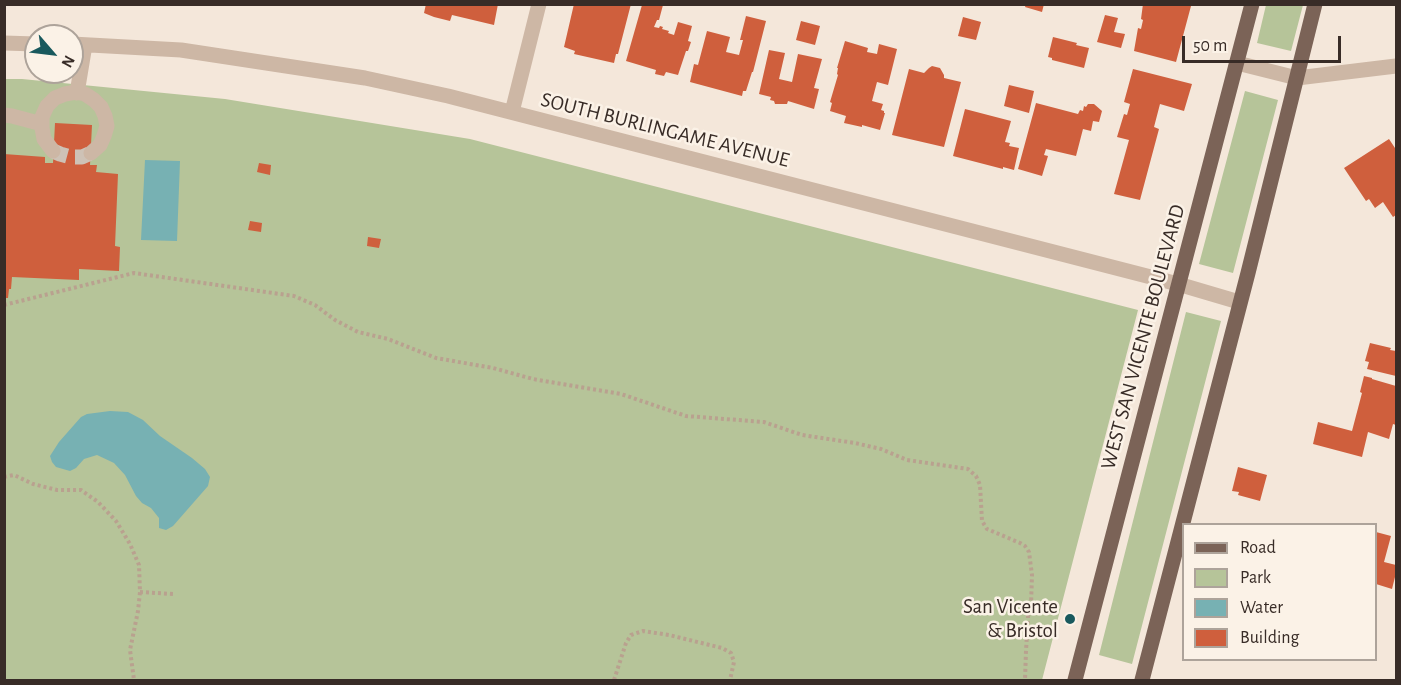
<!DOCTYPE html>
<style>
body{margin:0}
#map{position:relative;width:1401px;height:685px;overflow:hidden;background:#f4e7da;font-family:"Alegreya Sans",sans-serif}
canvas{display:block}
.frame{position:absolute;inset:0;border:6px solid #382c27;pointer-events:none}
.legend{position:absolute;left:1182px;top:523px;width:195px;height:138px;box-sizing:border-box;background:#fbf2e7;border:2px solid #ada39a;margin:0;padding:8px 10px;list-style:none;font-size:18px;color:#382c27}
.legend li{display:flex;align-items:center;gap:12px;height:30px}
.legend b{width:30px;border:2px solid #ada39a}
.north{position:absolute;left:24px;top:24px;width:60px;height:60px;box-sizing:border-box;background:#fbf2e7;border:2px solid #ada39a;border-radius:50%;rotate:118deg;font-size:16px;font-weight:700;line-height:24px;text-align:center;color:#382c27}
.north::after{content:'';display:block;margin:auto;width:21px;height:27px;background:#19595d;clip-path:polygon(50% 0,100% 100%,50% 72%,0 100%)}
.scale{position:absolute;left:1182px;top:36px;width:159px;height:27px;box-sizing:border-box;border:3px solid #382c27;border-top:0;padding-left:8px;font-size:18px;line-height:21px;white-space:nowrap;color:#382c27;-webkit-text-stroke:4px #fbf2e7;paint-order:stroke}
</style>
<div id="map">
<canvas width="1401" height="685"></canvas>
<div class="frame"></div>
<ul class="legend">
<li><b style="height:8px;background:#7b6357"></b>Road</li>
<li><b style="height:16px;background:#b6c499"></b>Park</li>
<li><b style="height:16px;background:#77b1b3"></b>Water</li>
<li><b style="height:16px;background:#cf5f3d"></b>Building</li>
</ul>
<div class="north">N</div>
<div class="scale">50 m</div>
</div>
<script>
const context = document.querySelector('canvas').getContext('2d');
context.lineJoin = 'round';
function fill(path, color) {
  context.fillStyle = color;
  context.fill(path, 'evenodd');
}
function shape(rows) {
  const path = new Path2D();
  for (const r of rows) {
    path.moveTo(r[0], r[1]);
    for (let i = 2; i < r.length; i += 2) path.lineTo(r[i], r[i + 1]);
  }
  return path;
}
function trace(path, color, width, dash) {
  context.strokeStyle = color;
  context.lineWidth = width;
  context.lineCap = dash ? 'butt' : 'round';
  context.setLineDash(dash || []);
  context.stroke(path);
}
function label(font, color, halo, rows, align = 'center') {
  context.font = font + ' "Alegreya Sans",sans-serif';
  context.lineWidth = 5;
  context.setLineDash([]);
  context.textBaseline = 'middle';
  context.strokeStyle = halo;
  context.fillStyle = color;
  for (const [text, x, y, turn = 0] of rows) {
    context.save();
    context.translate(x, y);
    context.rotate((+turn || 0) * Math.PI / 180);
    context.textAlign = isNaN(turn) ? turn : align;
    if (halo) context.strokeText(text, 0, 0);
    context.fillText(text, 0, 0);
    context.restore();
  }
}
fill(shape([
 [1266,5,1303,5,1291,51,1257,43],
 [4,79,22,79,225,99,470,139,1138,310,1042,680,5,680],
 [1245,91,1278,100,1233,273,1199,264],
 [1186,312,1221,321,1132,664,1099,655]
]), '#b6c499');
fill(shape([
 [145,160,180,161,177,241,141,240],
 [110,411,128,412,143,420,160,436,192,458,205,469,210,477,208,486,173,526,166,530,159,528,159,518,151,508,142,503,136,496,125,475,114,463,97,455,84,459,76,468,70,471,56,467,52,462,50,456,59,442,81,417,87,414]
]), '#77b1b3');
fill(shape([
 [426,4,498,4,494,25,452,15,450,21,434,17,424,13],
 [574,4,631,4,618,54,616,54,614,63,574,54,575,51,564,47],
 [1026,4,1044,4,1042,12,1025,7],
 [1143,4,1186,4,1191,6,1176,62,1134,51,1138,28,1141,29,1143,20,1141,19],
 [642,5,663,5,659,20,657,20,654,27,659,28,660,26,663,27,662,29,669,31,668,33,674,35,678,22,692,26,688,41,691,42,688,51,686,51,678,75,666,72,664,76,655,74,656,70,626,61],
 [1105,15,1118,18,1114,32,1125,34,1121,48,1097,42],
 [746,16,766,21,753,72,752,72,746,91,743,91,742,96,690,82,694,64,698,65,707,31,730,37,726,52,739,55,743,40,740,40],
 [963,17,981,22,976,40,958,36],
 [801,21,820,26,815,45,796,40],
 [1053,37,1077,43,1076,45,1089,48,1084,68,1052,60,1052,58,1048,57],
 [845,41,868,48,867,52,877,54,879,44,897,49,888,85,877,82,872,101,883,104,881,110,884,111,884,113,885,113,880,130,862,125,862,127,844,123,846,116,830,111,832,103,830,102,838,75,837,74,838,68,837,68],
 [769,50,785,53,779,79,792,82,798,54,822,59,814,88,819,89,814,109,788,101,787,104,775,104,774,101,770,100,771,97,759,94],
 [932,66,940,68,944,75,944,78,961,82,944,147,892,135,909,69,924,73,929,68],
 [1133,69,1192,84,1184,111,1160,104,1154,127,1159,129,1140,200,1114,194,1129,140,1117,137,1124,114,1127,115,1130,104,1124,102],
 [1009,85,1034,91,1029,113,1004,106],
 [1036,103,1078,114,1080,110,1083,111,1084,106,1086,107,1088,104,1094,104,1102,111,1099,122,1093,121,1091,131,1083,129,1076,156,1046,149,1044,155,1048,156,1042,176,1018,169],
 [965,109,1011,121,1005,142,1010,143,1009,146,1019,148,1014,170,1003,167,1003,169,953,156],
 [55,123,92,125,90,165,97,165,96,172,118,174,115,246,120,247,119,271,79,269,79,280,12,277,11,289,9,289,8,298,4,298,4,154,45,157,45,163,53,163],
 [1389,139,1395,148,1396,147,1396,215,1393,217,1383,202,1375,208,1369,199,1366,201,1344,168],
 [259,163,271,165,270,175,257,172],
 [250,221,262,223,261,232,248,230],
 [368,237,381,239,379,248,367,246],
 [1370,343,1391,348,1390,350,1396,351,1396,376,1367,369,1369,362,1365,361],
 [1364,376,1372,378,1372,379,1396,386,1396,425,1393,424,1389,439,1368,432,1362,457,1313,444,1318,422,1352,431,1362,393,1360,392],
 [1238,467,1267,475,1260,501,1238,495,1239,492,1232,491],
 [1376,532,1391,536,1384,562,1396,565,1396,573,1392,589,1376,584]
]), '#cf5f3d');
trace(shape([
 [53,151,60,154,71,157,82,157,91,153]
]), '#cec2b6', 15, [15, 8]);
trace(shape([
 [4,305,134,273,294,296,315,305,335,320,358,332,388,339,436,358,493,368,533,379,621,394,686,416,764,422,802,435,855,443,881,449,907,460,968,469,976,476,980,485,982,521,987,529,1020,543,1025,546,1029,552,1032,575,1031,605,1028,617,1026,651,1025,680],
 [4,477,14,475,33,484,57,490,81,490,98,502,116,521,130,544,139,565,140,592,138,611,130,650,134,680],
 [140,592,173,594],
 [614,680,626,643,631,635,643,631,669,635,722,648,731,653,734,662,730,680]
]), '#b9a18f', 4, [3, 3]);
trace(shape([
 [4,43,36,44],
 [72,44,181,50,365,78,448,96,1178,284,1239,302],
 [1237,63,1297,78,1396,66],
 [77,93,85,45],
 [512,112,539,4],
 [4,115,12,116,42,124],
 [53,151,44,139,42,128,42,117,47,106,55,98,65,94,76,92,85,94,94,100,101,107,105,116,107,126,104,136,100,145,91,153]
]), '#cdb7a5', 15);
trace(shape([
 [1075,680,1252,4],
 [1142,680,1248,273,1315,4]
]), '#7b6357', 15);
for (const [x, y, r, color] of [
 [1070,619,6,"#19595d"]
]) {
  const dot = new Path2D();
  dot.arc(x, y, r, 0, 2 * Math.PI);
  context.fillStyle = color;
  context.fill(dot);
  trace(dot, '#fbf2e7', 2);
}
label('21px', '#382c27', '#fbf2e7', [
 ["SOUTH BURLINGAME AVENUE",665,130,14],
 ["WEST SAN VICENTE BOULEVARD",1143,337,-75]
]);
label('21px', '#382c27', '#fbf2e7', [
 ["San Vicente",1058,607],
 ["& Bristol",1058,631]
], 'right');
</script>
